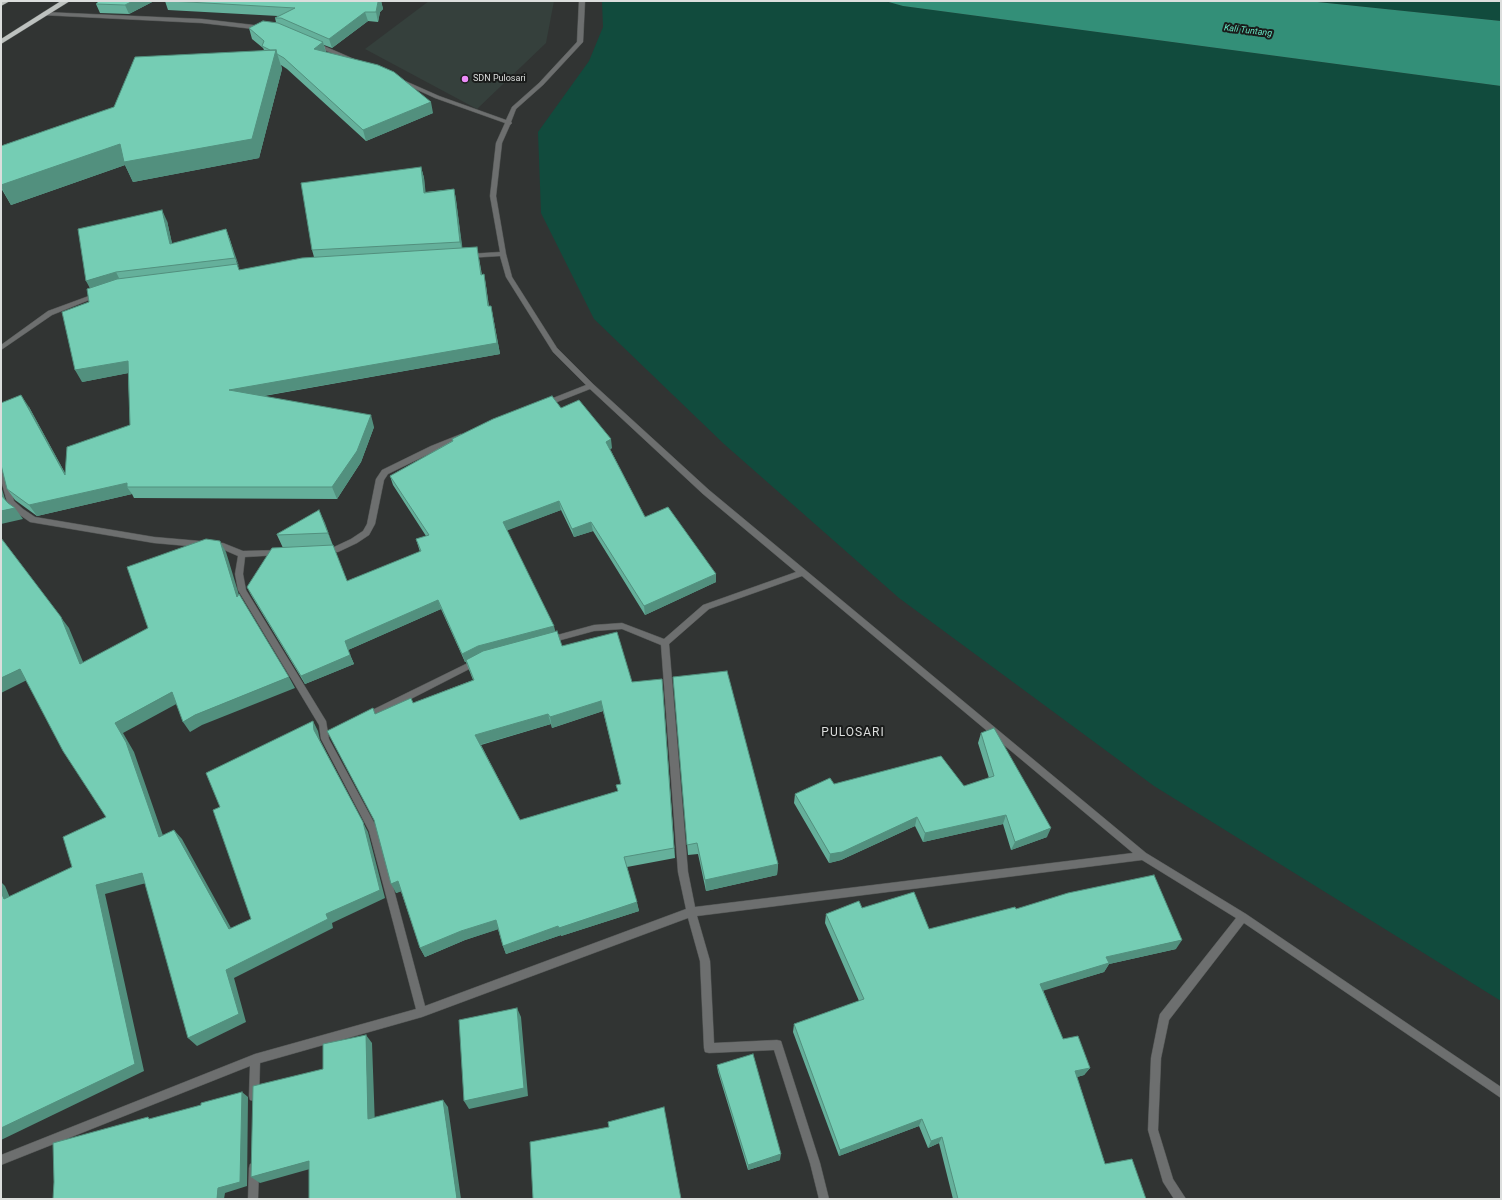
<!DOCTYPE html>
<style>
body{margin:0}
#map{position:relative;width:1502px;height:1200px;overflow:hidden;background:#313433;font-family:Roboto,sans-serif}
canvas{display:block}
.frame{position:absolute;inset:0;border:2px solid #dcdedd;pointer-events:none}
</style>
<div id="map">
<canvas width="1502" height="1200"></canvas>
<div class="frame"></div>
</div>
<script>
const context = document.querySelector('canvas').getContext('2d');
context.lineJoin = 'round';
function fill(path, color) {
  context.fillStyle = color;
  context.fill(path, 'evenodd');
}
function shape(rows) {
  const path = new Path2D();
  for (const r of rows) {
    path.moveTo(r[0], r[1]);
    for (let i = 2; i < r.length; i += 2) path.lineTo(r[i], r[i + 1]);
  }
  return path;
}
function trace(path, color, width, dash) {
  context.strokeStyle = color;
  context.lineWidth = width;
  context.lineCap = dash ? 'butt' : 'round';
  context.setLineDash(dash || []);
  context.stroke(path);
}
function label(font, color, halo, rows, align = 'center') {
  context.font = font + ' Roboto,sans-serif';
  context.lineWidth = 4;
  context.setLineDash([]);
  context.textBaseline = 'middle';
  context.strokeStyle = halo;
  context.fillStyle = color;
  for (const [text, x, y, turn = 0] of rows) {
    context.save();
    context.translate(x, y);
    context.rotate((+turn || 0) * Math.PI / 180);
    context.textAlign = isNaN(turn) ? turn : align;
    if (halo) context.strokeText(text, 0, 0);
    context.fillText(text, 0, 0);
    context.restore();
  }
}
fill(shape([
 [429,1,554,1,546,43,477,109,365,49]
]), '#35403c');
fill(shape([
 [602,1,885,1,903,6,1501,86,1501,1001,1154,786,899,598,724,444,594,319,541,213,538,132,589,61,603,27],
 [1308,1,1501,1,1501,21]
]), '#114b3d');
fill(shape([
 [885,1,1308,1,1501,21,1501,86,903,6]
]), '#338f78');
const street = shape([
 [579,1,585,1,583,42,543,85,516,109,511,122,512,123,510,125,502,143,496,196,506,254,512,277,557,348,593,384,709,490,1146,853,1246,914,1501,1087,1501,1098,1244,923,1169,1020,1161,1058,1158,1130,1173,1179,1186,1199,1174,1199,1163,1182,1148,1130,1151,1058,1159,1018,1160,1014,1236,918,1142,860,697,916,710,961,714,1043,777,1040,781,1041,820,1163,829,1199,819,1199,810,1163,774,1050,709,1053,705,1052,704,1048,700,961,688,918,422,1017,260,1063,259,1096,258,1100,254,1101,250,1100,249,1096,250,1066,1,1165,1,1155,255,1054,416,1009,369,831,321,739,319,725,238,590,235,574,238,556,222,549,154,543,30,522,17,513,7,502,1,480,1,464,5,467,14,501,23,509,35,517,154,537,223,543,243,551,283,550,284,552,280,555,245,557,243,574,246,590,326,721,329,739,378,830,425,1006,686,909,678,872,661,645,622,629,594,631,550,643,547,642,546,640,547,638,550,637,594,625,622,623,664,639,703,605,796,572,703,494,590,389,547,406,543,406,541,404,543,402,586,385,553,352,506,277,500,256,468,258,465,256,468,254,500,252,490,196,496,143,505,123,435,98,398,81,403,80,439,96,506,120,512,107,539,83,577,42,579,1],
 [802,576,1133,853,695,907,688,872,669,644,709,609,802,576],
 [44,12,202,19,262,26,265,28,262,30,202,23,42,15,41,14,44,12],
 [317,43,354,59,355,60,350,61,315,46,314,45,317,43],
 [97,293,99,294,99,296,52,315,1,350,1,345,48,311,97,293],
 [461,434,465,437,464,439,437,450,388,474,384,480,375,524,369,535,357,543,338,552,322,552,321,550,322,548,334,547,351,539,363,531,367,524,376,479,382,470,431,446,461,434],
 [476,659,479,660,480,662,479,664,368,721,365,722,362,721,361,718,362,715,476,659],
 [254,1163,258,1164,259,1168,258,1199,248,1199,249,1168,250,1164,254,1163]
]);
const highway = shape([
 [1,1,10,1,1,6,1,1],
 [61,1,70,1,1,44,1,39,61,1]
]);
trace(street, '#505352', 1);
trace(highway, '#505352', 1);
fill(street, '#6d6f6f');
fill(highway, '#bdc1bf');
fill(shape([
 [154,1,129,14,100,13,96,4],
 [165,1,381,1,383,9,380,12,378,22,368,21,332,48,324,45,326,52,433,113,366,141,287,69,281,65,282,69,259,158,133,182,125,165,11,205,1,188,1,146,114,107,264,50,263,48,252,39,249,28,276,22,275,18,278,16,168,10],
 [421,167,424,178,425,192,454,189,456,200,462,248,477,247,482,275,484,274,486,286,489,306,491,306,500,354,264,396,374,427,361,462,337,499,134,498,132,494,37,516,15,500,7,489,29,407,65,473,130,425,128,373,82,382,89,302,90,288,167,221,172,244,226,229,230,240,239,270,314,257,312,250],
 [561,408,612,448,610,449,645,517,716,574,716,582,645,615,593,531,574,537,561,510,507,530,562,646,632,682,663,690,675,858,627,867,639,911,561,936,561,935,506,954,503,946,498,929,465,940,425,957,420,948,401,891,396,893,375,714,413,703,473,680,466,662,465,662,441,609,348,650,354,664,305,684,251,595,247,587,283,548,277,535,319,510,347,581,420,552,416,539,426,536,393,485,390,476,452,441,452,439],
 [603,711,621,784,618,791,520,820,481,745,551,724,552,728],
 [673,677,778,864,777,875,706,891,698,854,688,855],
 [981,733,1047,837,1011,850,1003,824,923,842,915,826,841,860,829,863,794,803,795,794,834,784,964,786,989,778,978,743],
 [862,908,929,929,1016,909,1176,949,1109,964,1104,972,1043,990,1063,1039,1090,1068,1084,1075,1077,1077,1105,1164,1146,1199,953,1199,939,1143,928,1148,919,1126,839,1156,793,1032,794,1024,859,1001,825,923,826,914],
 [717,1065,780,1160,748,1170,718,1072]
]), '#65b09b');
fill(shape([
 [133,1,154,1,129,14,125,5],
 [379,1,381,1,383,9,380,12,378,22,376,12,378,2],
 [365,12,368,21,332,48,329,39],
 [323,42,326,53,314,49],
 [276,50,282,69,259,158,133,182,125,165,11,205,1,187,1,185],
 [431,102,433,113,366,141,363,130],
 [421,167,424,178,427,204,424,193],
 [454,189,456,200,463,252,460,242],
 [162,210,167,221,175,256,170,244],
 [226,229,230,240,240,269,235,258],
 [116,272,122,284,92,292,86,281],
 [484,274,486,286,490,318,488,306],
 [491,306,500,354,234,401,229,390],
 [128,361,134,372,82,382,75,370],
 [21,395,29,407,72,486,65,475],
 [371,415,374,427,361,462,337,499,332,487],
 [611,439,612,448,607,451,606,442],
 [127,483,127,487,132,494,37,516,29,505],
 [1,486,6,502,1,496],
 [559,501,561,510,506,531,503,522],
 [15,508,23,519,1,524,1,511],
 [319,510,325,523,333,546,328,533],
 [591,522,593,531,574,537,572,529],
 [1,538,69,628,88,674,80,664],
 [220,541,226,552,243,608,237,597],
 [716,574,716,582,645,615,644,606],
 [438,600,441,609,348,650,354,664,305,684,301,676,345,641],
 [554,626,556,634,481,655,465,662,462,654,478,646],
 [20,669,29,679,1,693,1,678],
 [289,677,295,688,202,725,190,732,183,722,195,715],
 [662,679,663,690,675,858,674,848],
 [172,692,180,702,123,733,134,752,167,847,159,837,115,723],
 [601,701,603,711,552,728,550,717],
 [548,714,551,724,479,745,475,735],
 [313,721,318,731,320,740,368,832,385,898,332,923,333,928,234,978,246,1022,197,1046,188,1038,226,970,326,914,314,730],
 [1006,815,1003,824,923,842,925,833],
 [917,817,915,826,841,860,829,863,830,854],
 [1051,828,1047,837,1011,850,1015,842],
 [174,830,182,839,236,937,229,929],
 [778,864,777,875,706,891,705,880],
 [142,873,150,882,105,894,144,1071,1,1140,1,1128,96,885],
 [398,881,403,891,396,893,391,884],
 [1,882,5,886,14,907,4,899,1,892],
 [637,902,639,911,561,936,561,935,506,954,503,946,558,926],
 [496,920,499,929,465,940,425,957,420,948,461,931],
 [1182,940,1176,949,1109,964,1104,972,1036,993,1040,984,1106,957],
 [517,1008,521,1017,528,1096,469,1109,464,1101],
 [366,1035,372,1043,375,1126,368,1119],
 [1090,1068,1084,1075,1070,1079,1075,1071],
 [242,1092,248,1097,247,1186,225,1193,224,1199,217,1199,218,1188],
 [443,1100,448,1107,461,1199,457,1199],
 [922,1119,919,1126,839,1156,840,1150],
 [942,1137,939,1143,928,1148,931,1141],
 [781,1154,780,1160,748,1170,748,1165],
 [309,1161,317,1167,260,1183,251,1177]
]), '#52907e');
const building = shape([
 [99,1,133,1,125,5,96,4,99,1],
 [170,1,379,1,378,2,376,12,365,12,329,39,281,18,275,18,295,8,170,1],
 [263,21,278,23,323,42,314,49,378,65,394,72,431,102,363,130,284,58,277,54,276,50,270,50,262,46,264,41,249,28,263,21],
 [276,50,252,139,124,162,120,144,1,185,1,146,114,107,135,57,276,50],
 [421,167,424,193,454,189,460,242,312,250,301,183,421,167],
 [162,210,170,244,226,229,235,258,116,272,86,281,78,229,162,210],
 [477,247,481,275,484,274,488,306,491,306,497,343,229,390,371,415,357,451,332,487,127,487,127,483,29,505,7,489,1,465,1,403,21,395,65,475,67,447,130,425,128,361,75,370,62,312,89,302,87,289,117,279,237,264,239,270,302,258,477,247],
 [552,396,561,408,579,400,611,439,606,442,645,517,668,507,716,574,644,606,591,522,572,529,559,501,503,522,554,626,478,646,462,654,438,600,345,641,350,655,301,676,247,587,272,548,333,545,347,581,421,551,416,539,429,535,390,476,453,441,452,439,493,419,552,396],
 [1,495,8,503,15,508,1,511,1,495],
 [319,510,328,533,277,535,277,534,319,510],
 [1,538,61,617,80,664,148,628,127,567,206,539,220,541,237,597,239,594,289,677,195,715,183,722,172,692,115,723,126,742,159,837,174,830,229,929,251,919,213,810,220,807,206,773,313,721,314,730,363,822,380,890,326,914,328,919,226,970,239,1014,188,1038,142,873,96,885,135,1064,1,1128,1,892,4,899,72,867,63,837,106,817,63,751,20,669,1,678,1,538],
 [557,631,562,646,617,632,632,682,662,679,674,848,624,857,637,902,559,928,558,926,503,946,496,920,461,931,420,948,398,881,391,884,374,820,327,731,373,708,375,714,411,698,413,703,474,680,466,660,483,651,557,631],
 [601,701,621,784,616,785,618,791,520,820,475,735,548,714,550,717,601,701],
 [727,671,778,864,705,880,697,843,687,845,673,677,727,671],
 [994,728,1051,828,1015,842,1006,815,925,833,917,817,842,852,830,854,795,794,830,778,834,784,941,756,964,786,994,776,981,733,994,728],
 [1154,875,1182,940,1106,957,1109,963,1040,984,1063,1039,1078,1036,1090,1068,1075,1071,1105,1164,1132,1159,1146,1199,958,1199,942,1137,931,1141,922,1119,840,1150,794,1024,864,999,826,914,859,901,862,908,914,892,929,929,1015,907,1016,909,1068,893,1154,875],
 [517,1008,524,1088,464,1101,459,1020,517,1008],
 [366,1035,368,1119,443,1100,457,1199,309,1199,309,1161,251,1177,253,1086,323,1069,323,1044,366,1035],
 [753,1054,781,1154,748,1165,717,1065,753,1054],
 [242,1092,240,1182,218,1188,217,1199,53,1199,54,1182,53,1143,148,1117,149,1119,201,1105,201,1103,242,1092],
 [664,1107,681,1199,533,1199,530,1142,609,1127,608,1122,664,1107]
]);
fill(building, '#75cdb4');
trace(building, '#52907e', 1);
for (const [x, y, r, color] of [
 [465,79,4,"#ed8cf9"]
]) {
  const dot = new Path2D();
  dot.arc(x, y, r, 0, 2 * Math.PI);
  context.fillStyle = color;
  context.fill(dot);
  trace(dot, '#1a1c1b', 1.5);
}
label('italic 9px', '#67e6c4', '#1a1c1b', [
 ["Kali Tuntang",1248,31,7]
]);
label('9px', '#dcdedd', '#1a1c1b', [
 ["SDN Pulosari",473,79]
], 'left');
context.letterSpacing = '1px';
label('12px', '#dcdedd', '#1a1c1b', [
 ["PULOSARI",853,733]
]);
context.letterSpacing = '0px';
</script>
